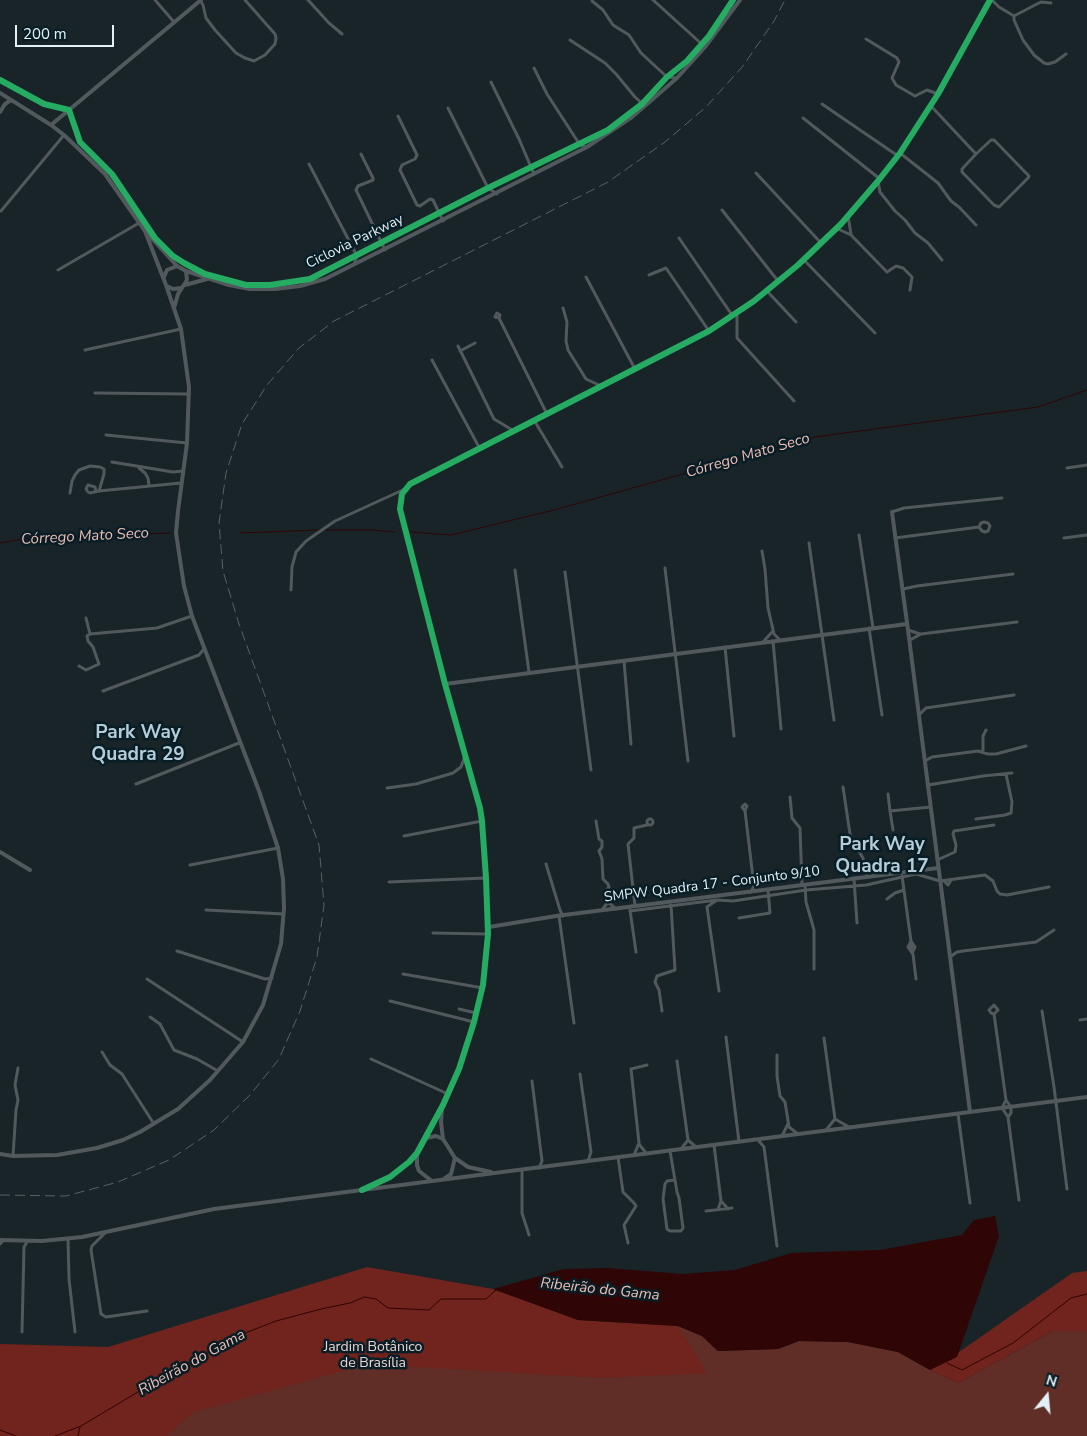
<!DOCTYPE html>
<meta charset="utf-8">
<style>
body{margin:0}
#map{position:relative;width:1087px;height:1436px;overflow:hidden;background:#192429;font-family:"Nunito Sans",sans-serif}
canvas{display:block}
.north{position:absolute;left:1022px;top:1371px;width:50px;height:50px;-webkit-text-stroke:4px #081e26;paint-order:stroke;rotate:17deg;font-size:14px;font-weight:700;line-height:20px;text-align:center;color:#e3f0f5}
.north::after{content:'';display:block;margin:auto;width:18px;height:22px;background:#e3f0f5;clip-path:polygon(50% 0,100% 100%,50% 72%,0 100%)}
.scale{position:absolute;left:15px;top:25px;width:99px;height:22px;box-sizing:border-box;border:2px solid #e3f0f5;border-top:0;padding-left:6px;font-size:15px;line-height:18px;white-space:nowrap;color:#e3f0f5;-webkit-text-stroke:4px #081e26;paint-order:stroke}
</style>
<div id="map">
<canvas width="1087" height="1436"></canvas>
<div class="north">N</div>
<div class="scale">200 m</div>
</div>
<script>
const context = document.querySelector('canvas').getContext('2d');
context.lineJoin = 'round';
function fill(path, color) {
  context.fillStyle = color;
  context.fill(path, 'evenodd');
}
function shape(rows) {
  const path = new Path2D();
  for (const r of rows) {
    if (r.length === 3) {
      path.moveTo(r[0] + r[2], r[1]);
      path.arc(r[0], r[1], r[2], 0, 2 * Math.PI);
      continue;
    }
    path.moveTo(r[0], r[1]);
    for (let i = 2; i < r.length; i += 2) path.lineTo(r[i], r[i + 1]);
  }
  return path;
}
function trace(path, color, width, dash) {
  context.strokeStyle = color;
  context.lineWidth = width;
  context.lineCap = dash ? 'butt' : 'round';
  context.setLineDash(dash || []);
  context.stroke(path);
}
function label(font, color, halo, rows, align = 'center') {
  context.font = font + ' "Nunito Sans",sans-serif';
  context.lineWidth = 5;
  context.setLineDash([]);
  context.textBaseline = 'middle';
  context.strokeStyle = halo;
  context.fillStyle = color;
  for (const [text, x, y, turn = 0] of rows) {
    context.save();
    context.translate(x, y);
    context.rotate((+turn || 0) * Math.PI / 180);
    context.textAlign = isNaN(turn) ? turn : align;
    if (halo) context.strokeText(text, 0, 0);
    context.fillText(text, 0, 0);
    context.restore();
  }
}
fill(shape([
 [678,1326,702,1336,718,1351,778,1349,799,1341,848,1342,898,1352,930,1370,958,1383,1053,1331,1087,1331,1087,1436,0,1436,0,1364,682,1334]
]), '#602d27');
fill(shape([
 [367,1267,493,1289,578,1320,678,1326,707,1373,602,1378,368,1364,193,1412,166,1436,0,1436,0,1344,108,1347],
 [1087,1271,1087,1331,1053,1331,958,1383,930,1370,959,1352,1072,1273]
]), '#71231d');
fill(shape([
 [995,1216,999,1236,957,1357,930,1370,898,1352,848,1342,799,1341,778,1349,718,1351,702,1336,678,1326,578,1320,493,1289,564,1269,608,1268,683,1274,735,1270,791,1253,880,1250,962,1235,974,1220]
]), '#2f0505');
trace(shape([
 [323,530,373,530,394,532],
 [411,532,451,535,554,510,815,437,1038,407,1087,390],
 [240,533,319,530],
 [0,543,29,538,170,533],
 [947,1363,962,1370,1013,1343,1071,1298,1087,1294],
 [0,1430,16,1436],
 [55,1436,81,1426,183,1365,199,1358,235,1337,276,1321,321,1309,350,1303,364,1297,376,1299,388,1308,429,1310,441,1299,486,1299,497,1289],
 [78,1436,80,1427]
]), '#2f0505', 1);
trace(shape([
 [155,0,174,22],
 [200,0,203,5,206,18,215,30,236,53,245,58,254,61,265,55,275,44,276,38,275,34,245,0],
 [308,0,329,23,342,34],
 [653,0,705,47],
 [992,0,999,7,1014,16],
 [592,1,603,10,613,25,629,35,641,53,667,77,677,78],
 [1051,3,1041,2,1035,5,1014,16,1014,20,1023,40,1034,55,1044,63,1048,64,1055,62,1066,54],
 [866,39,897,58,899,62,892,78,896,85,915,96,927,90,938,94],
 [570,40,605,63,616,74,635,97,645,106],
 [534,68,547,94,580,145,587,147],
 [491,82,519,139,534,174],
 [822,104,898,156],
 [931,106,976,154,991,140,994,140,1029,176,1028,178,999,207,994,205,962,172,962,169,976,154],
 [448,108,488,188,497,194],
 [398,116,417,155,415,159,402,165,400,170,417,205,420,206,430,199,433,200,443,221],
 [803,118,880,179],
 [900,153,938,183,951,201,959,207,976,225],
 [361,154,373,178,373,180,358,186,356,190,385,250],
 [309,164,357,256,354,264],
 [756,173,821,243],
 [878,181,880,192,895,211,905,220,915,233,928,243,942,260],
 [722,210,778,281],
 [1,211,64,135],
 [848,216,851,234],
 [836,228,851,235,887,272,896,266,903,268,912,277,910,290],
 [679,238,732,315],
 [804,260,875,333],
 [58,270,139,223],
 [649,275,666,268,709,331],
 [586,277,635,369],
 [767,291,796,322],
 [563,308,567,322,566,341,568,350,586,379,601,386],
 [737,312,737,338,794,401],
 [499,318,500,315,497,313,495,317,499,318,547,414],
 [458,346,494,419,514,431],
 [85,350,181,329],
 [460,351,475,343],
 [432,360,480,449],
 [95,393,189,394],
 [534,420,562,467],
 [106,435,187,443],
 [112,462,173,472,183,471],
 [139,468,145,473,148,478,149,486],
 [1067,468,1087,465],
 [96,491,95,487,88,485,86,489,88,492,90,493,99,491,181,483],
 [70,493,72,481,75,475,79,470,90,466,100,467,104,469,104,474,99,491],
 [892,512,904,508,1002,498],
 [859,535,873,628],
 [895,538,979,527,981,523,984,522,988,523,990,526,988,531,985,532,982,531,979,527],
 [1064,538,1087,535],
 [809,543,834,720],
 [762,551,765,569,768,608,774,634,780,640],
 [665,568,688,761],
 [515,570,529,672],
 [565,572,591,770],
 [903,589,917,586,1013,574],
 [291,590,292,567,296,552,306,541,335,521,405,489],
 [86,618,90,634,157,628,192,616],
 [869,628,882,715],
 [908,630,920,634],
 [910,640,921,634,1017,622],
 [773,641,781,729],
 [763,642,773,631],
 [725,647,734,736],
 [624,661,631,744],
 [79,666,86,670,99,664,93,647,88,641,87,636,90,634],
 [103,691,199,655,204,649],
 [919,715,926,708,1014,695],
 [983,752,983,736,986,730],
 [925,761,932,757,978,751,988,754,996,754,1026,746],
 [136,784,239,743],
 [928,785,983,776,1012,773],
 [843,787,850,834,853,842,863,858,867,877],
 [387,788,416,784,453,773,461,767,465,756],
 [888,794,890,811],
 [790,797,792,818,800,828,802,885],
 [745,804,747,806,745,811,742,807,745,804],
 [745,811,754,886,751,892],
 [650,822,3],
 [976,819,1005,815,1011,813,1012,802,1006,774],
 [596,821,599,839,602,841,602,847,599,851,602,859,603,879,608,884,609,887,606,891,608,902,602,910],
 [893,830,890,811,931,807],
 [404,836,482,821],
 [937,860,955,852,956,845,953,834,954,831,994,825],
 [546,864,560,910,563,916],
 [190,865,278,848],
 [902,876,911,941,908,947,912,953],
 [854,879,857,923],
 [944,881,948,885,951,880],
 [389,882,486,878],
 [805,885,806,902,814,930,814,969],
 [887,899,895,893,904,890],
 [608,902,616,909],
 [635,906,628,844,634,838,634,828,647,825],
 [707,907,719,991],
 [707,907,717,900],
 [206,910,284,914],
 [630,910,636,952],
 [630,911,717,900,733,901,806,890,866,885,916,874,940,881,985,875,993,881,997,891,1000,894,1007,895,1049,887],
 [559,916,574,1023],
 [739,918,770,913,768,890],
 [433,933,488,934],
 [177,951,265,979,272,978],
 [912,953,915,947,911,941,912,953,913,954,916,979],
 [950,957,957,952,963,951,1036,942,1054,930],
 [403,974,483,988],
 [147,979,243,1042],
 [390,1001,474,1022],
 [459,1009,476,1013],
 [662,1011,659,990,655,982,657,976,675,970,671,905],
 [1042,1011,1054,1087,1067,1189],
 [994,1014,998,1010,994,1005,989,1010,991,1013,994,1014,1006,1100,1011,1107,1011,1113,1008,1117,1019,1200],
 [150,1017,160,1024,174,1050,197,1059,218,1071],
 [1080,1020,1087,1019],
 [726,1037,739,1142],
 [824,1038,835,1119,849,1127],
 [102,1052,110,1065,122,1074,154,1124],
 [777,1055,777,1076,780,1096,785,1102,789,1127,798,1134],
 [371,1059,448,1094],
 [677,1061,688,1140,696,1147],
 [580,1074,591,1152,588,1161],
 [532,1081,542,1161,539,1168],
 [1006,1100,1002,1108,1008,1117],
 [958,1114,970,1203],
 [826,1130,835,1119],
 [782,1136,788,1124],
 [758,1140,764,1147,777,1246],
 [639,1144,646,1153],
 [714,1145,721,1201,718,1209],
 [681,1149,688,1140],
 [670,1151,677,1192,679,1198,683,1228,681,1231,670,1231,667,1229,663,1199,665,1184,667,1181,675,1180],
 [634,1155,639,1143,631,1069,647,1065],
 [13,1156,16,1110,18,1100,15,1085,18,1068],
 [618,1157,623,1192,634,1203,636,1206,624,1225,628,1243],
 [522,1170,522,1213,529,1235],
 [721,1201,728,1209],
 [706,1211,732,1208],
 [105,1233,92,1246,91,1250,101,1314,106,1317,147,1311],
 [68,1239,69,1279,75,1332],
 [0,1244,4,1240],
 [22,1332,24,1247,27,1242]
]), '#51595d', 3);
trace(shape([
 [0,93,51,125,64,135,105,174,145,231,177,266,186,271,229,285,250,289,275,289,300,286,325,279,587,147,632,117,677,78,705,47,740,0],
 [0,112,5,104,11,100],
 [51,125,201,0],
 [164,277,167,270,177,266],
 [185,285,207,279],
 [167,286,173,289,181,288],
 [174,308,178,294,187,280,186,271],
 [892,512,908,630,970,1112],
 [445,684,907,624],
 [0,852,30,870],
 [489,927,556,916,938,868],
 [442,1108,441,1122,443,1139,455,1158,468,1167,491,1172],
 [426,1138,436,1136,443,1139],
 [417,1153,417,1165,419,1171,432,1181],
 [0,1154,13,1156,57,1155,97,1148,123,1140,140,1132,178,1109,210,1080,243,1042,263,1005,281,944,284,908,283,879,278,848,259,791,192,616,184,586,176,533,178,511,187,443,189,387,181,329,166,285,145,231],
 [444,1179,451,1174,455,1158],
 [362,1190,390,1177,409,1162,417,1153,443,1105,459,1069,474,1022,483,985,488,934,486,878,482,821,480,808,445,684,400,509,402,494,410,484,709,331,754,301,798,265,841,224,878,181,900,153,938,94,990,0],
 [0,1240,42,1241,82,1237,214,1209,1087,1097]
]), '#51595d', 4);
trace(shape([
 [0,1195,66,1196,118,1182,169,1160,214,1130,250,1095,279,1059,300,1011,317,957,324,905,319,845,239,624,223,571,219,523,226,473,242,424,267,385,299,348,334,321,608,182,665,142,706,107,743,66,774,21,785,0]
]), '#596164', 1, [10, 5]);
trace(shape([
 [0,80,44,104,69,110,80,142,112,174,155,238,173,256,184,263,205,274,246,285,270,285,310,279,488,188,608,130,642,104,667,77,687,61,709,36,733,0],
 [362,1190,390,1177,409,1162,417,1153,443,1105,459,1069,474,1022,483,985,488,934,486,878,482,821,480,808,445,684,400,509,402,494,410,484,709,331,754,301,798,265,841,224,878,181,900,153,938,94,990,0]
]), '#26ab63', 6);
label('14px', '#e3f0f5', '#081e26', [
 ["Ciclovia Parkway",355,242,-26],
 ["SMPW Quadra 17 - Conjunto 9/10",712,885,-7]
]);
label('14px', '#eed2ce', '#081e26', [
 ["Jardim Botânico",373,1348],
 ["de Brasília",373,1364]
]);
label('italic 15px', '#f0bbb2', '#081e26', [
 ["Córrego Mato Seco",748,456,-16],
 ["Córrego Mato Seco",85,537,-3],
 ["Ribeirão do Gama",600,1290,6],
 ["Ribeirão do Gama",192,1363,-29]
]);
label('bold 19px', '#b4cdd8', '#081e26', [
 ["Park Way",138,733],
 ["Quadra 29",138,755],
 ["Park Way",882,845],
 ["Quadra 17",882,867]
]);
</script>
